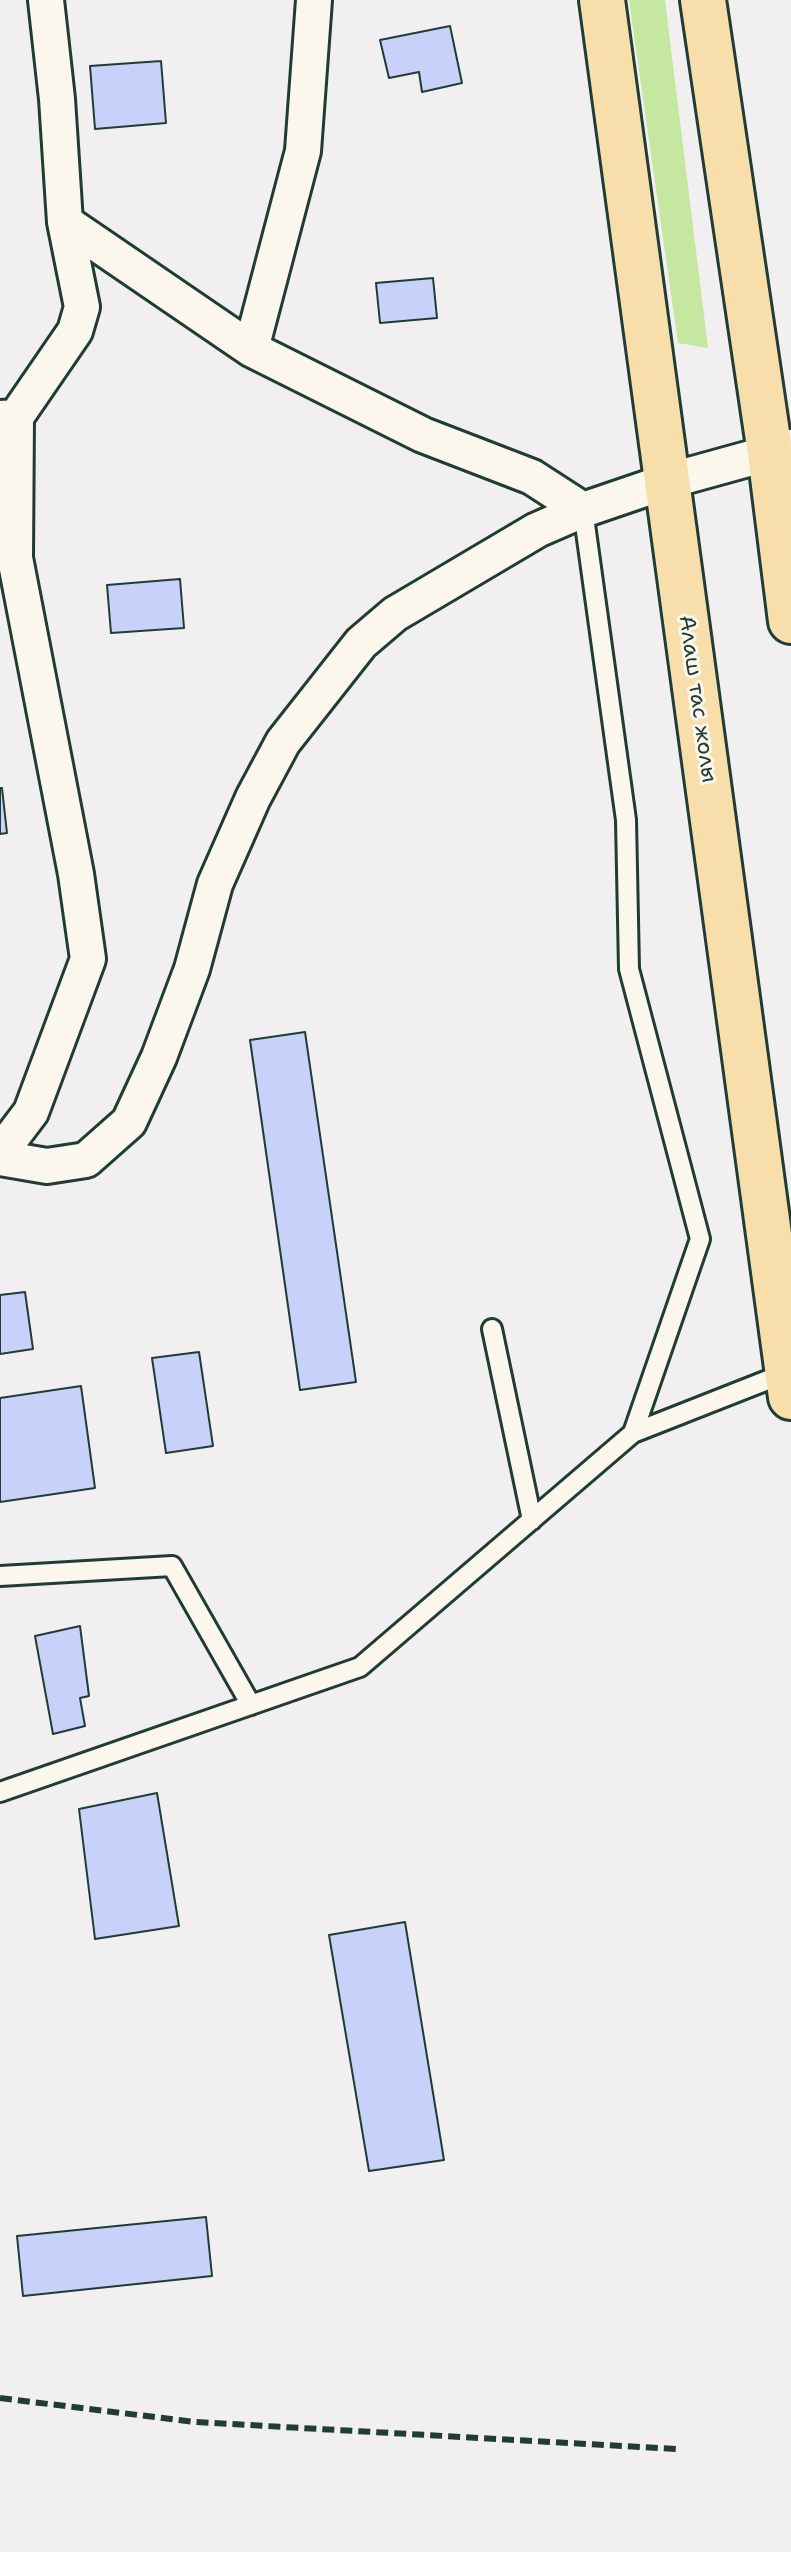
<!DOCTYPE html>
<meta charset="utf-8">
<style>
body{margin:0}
canvas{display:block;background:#f1efef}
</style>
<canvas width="791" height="2552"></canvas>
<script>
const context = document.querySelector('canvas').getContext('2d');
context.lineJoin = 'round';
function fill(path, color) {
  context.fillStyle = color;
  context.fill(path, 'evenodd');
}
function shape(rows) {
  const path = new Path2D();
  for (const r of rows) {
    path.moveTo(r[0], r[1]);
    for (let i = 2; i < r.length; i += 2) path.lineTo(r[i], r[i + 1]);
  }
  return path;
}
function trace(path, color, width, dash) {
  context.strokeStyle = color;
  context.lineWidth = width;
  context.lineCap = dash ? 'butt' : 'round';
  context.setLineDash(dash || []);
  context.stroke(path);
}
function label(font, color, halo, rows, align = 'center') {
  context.font = font + ' "Shantell Sans",sans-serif';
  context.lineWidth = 6;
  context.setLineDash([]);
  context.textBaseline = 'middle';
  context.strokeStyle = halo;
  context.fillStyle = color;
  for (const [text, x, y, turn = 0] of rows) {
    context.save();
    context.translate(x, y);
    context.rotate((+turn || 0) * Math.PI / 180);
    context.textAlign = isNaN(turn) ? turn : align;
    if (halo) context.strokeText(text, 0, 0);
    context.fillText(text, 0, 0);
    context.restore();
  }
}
fill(shape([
 [629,0,665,0,708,348,678,343]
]), '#c5e7a0');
const building = shape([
 [450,26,462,83,422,92,419,72,389,78,380,40,450,26],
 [161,61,166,123,95,129,90,66,161,61],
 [433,278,437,318,380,323,376,283,433,278],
 [180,579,184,628,111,633,107,585,180,579],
 [0,788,2,788,7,833,0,834,0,788],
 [305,1032,356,1382,300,1390,250,1040,305,1032],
 [25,1292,33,1349,0,1354,0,1295,25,1292],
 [199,1352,213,1446,166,1453,152,1358,199,1352],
 [81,1386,95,1488,0,1502,0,1398,81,1386],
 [80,1626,89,1696,80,1698,85,1726,53,1734,35,1636,80,1626],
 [157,1793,179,1926,95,1939,79,1809,157,1793],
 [405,1922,444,2160,369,2171,329,1935,405,1922],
 [206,2217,212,2276,23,2296,17,2236,206,2217]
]);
fill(building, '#c7d1f9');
trace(building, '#1f3d34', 2);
const service = shape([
 [583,510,626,820,629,969,700,1239,633,1433],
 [492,1329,532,1520],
 [0,1576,172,1566,251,1705],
 [0,1792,360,1667,633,1433,788,1372]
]);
const minor = shape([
 [46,0,57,99,65,222,251,349,423,435,532,477,583,510],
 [251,349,303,151,314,0],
 [0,418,16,417,75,331,82,307,65,222],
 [0,1153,31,1112,88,959,76,874,15,558,16,417],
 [0,1158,47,1166,86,1160,129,1122,159,1057,192,969,215,884,253,798,283,742,361,643,395,614,537,530,583,510,668,481,791,447]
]);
const primary = shape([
 [602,0,791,1397],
 [703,0,770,453,791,621]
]);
trace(service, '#1f3d34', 24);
trace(minor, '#1f3d34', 40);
trace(primary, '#1f3d34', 50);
trace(service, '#fbf7ec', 18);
trace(minor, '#fbf7ec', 34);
trace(primary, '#f8deab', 44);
trace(shape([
 [0,2398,195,2422,676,2449]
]), '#1f3d34', 6, [12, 6]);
label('22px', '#1f3d34', '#fbf7ec', [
 ["Алаш тас жолы",697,699,82]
]);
</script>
